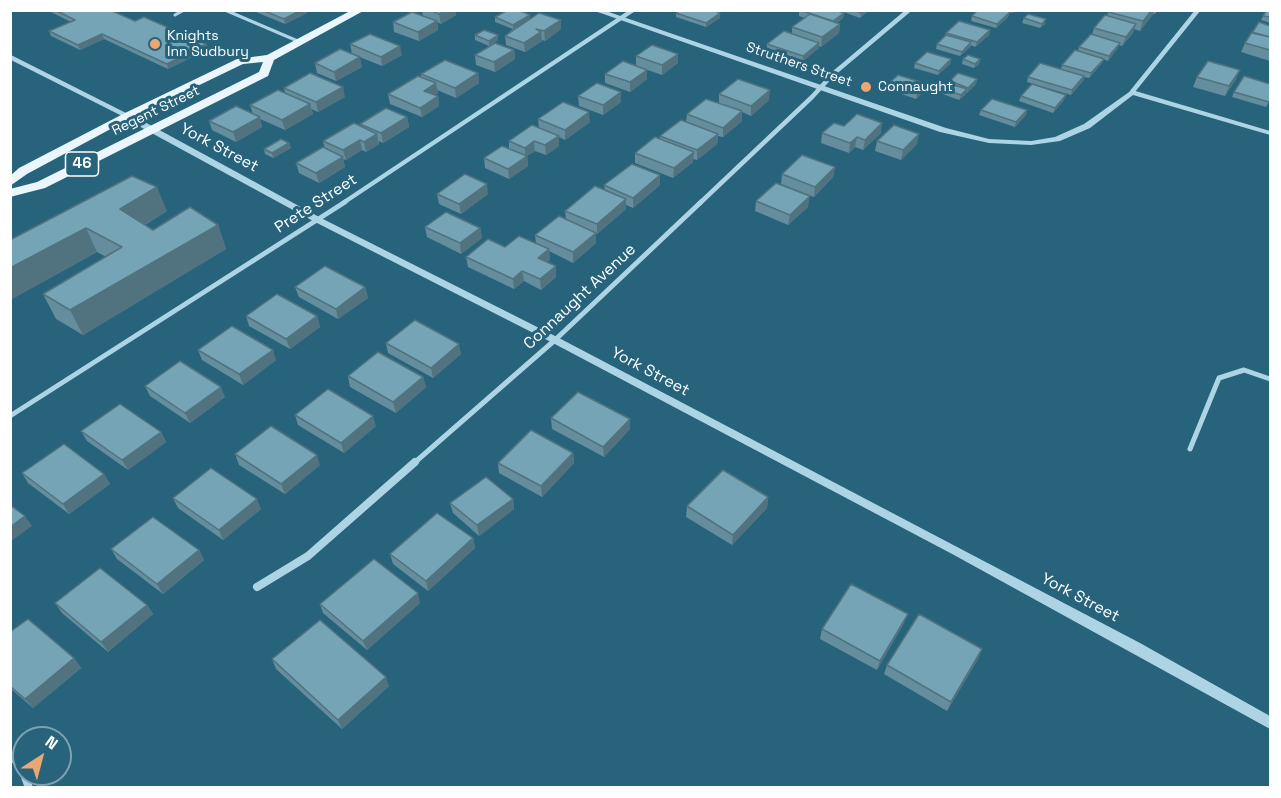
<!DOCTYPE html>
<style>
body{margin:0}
#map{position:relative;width:1281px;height:798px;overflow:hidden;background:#27637b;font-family:"Space Grotesk",sans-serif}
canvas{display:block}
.frame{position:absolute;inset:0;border:12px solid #fff;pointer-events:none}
.north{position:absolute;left:12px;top:726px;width:60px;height:60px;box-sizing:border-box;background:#27637b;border:2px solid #7da1b0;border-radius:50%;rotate:36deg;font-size:16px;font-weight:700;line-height:24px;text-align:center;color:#fff}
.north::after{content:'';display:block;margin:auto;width:21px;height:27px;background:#eba772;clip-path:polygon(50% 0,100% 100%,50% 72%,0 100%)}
</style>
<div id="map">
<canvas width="1281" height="798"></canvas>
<div class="frame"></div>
<div class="north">N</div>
</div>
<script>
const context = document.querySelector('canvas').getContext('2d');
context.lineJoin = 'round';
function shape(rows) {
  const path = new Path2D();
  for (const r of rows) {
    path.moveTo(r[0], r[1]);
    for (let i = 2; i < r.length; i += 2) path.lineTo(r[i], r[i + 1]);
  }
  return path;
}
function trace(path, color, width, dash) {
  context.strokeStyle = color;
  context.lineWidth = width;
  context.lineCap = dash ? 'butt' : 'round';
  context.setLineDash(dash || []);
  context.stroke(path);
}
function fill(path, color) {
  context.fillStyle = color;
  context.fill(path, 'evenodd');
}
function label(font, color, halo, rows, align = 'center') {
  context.font = font + ' "Space Grotesk",sans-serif';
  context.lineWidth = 6;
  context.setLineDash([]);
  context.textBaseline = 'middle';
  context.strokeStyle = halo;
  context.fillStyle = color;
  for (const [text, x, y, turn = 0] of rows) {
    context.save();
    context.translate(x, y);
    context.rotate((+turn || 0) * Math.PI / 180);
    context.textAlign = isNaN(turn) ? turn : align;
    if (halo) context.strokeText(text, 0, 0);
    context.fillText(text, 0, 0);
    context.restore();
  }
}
trace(shape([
 [225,10,300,42],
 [175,15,184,10]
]), '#acd4e4', 3);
trace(shape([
 [10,57,127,116],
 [1132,92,1198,10],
 [343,203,633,10],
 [700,203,812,97,833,74,909,10]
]), '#acd4e4', 4.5);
trace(shape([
 [10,416,345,202],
 [1190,449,1219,378,1244,370,1270,379],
 [413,464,555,340,701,202]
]), '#acd4e4', 5);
trace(shape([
 [257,587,308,556,415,462],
 [10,755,22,767,24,773],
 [24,774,29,788]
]), '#acd4e4', 8);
fill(shape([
 [592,10,603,10,946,128,989,139,1031,141,1055,137,1084,124,1132,90,1270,131,1270,135,1133,95,1090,128,1060,141,1031,145,989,143,940,132,592,10],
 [124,114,130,114,321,218,559,338,1140,643,1270,716,1270,729,954,555,551,342,315,222,124,118,124,114]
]), '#acd4e4');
fill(shape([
 [352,10,365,10,274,60,268,76,45,188,10,197,10,189,37,182,259,72,263,62,243,64,131,118,27,174,10,186,10,176,19,168,123,114,237,59,267,55,352,10]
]), '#ebf6fc');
fill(shape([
 [47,10,110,10,135,21,206,44,208,49,168,69,104,39,80,50,51,36,49,31,71,22],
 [251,10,307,10,307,13,285,24],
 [422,10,456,10,456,15,441,24,437,22,438,30,419,41,394,32,393,22,423,16],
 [838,10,869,10,860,18],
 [978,10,1016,10,1013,13,1010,12,1008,17,996,28,971,21,972,16],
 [1109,10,1158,10,1155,14,1153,14,1140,31,1134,29,1133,33,1122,46,1119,45,1108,61,1103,59,1102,63,1089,78,1084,77,1083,81,1071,95,1027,82,1028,77,1061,69,1062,65,1078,51,1079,47,1092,35,1094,28,1107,16],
 [1270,10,1270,23,1261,20,1263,16],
 [799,11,844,13,843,18,837,23,840,24,839,33,821,47,819,46,819,48,803,61,767,48,767,44,792,34,792,27,805,18,799,16],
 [676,13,720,13,720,18,706,27,676,17],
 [495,17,530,19,561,29,545,41,542,40,542,41,525,52,506,45,505,36,513,29,495,22],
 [1024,18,1045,24,1040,28,1022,23],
 [1270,26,1270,61,1241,52,1245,43],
 [990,30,989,35,975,47,971,45,970,47,960,56,936,49,937,44,945,36,946,33],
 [475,35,498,35,498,40,489,46,475,40],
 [350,44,402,55,382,66,352,54],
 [514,50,515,59,495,72,476,65,475,55],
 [636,56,678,63,662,75,636,66],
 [951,59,950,64,938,75,914,68,915,63],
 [963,59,980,59,979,64,974,68,962,64],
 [315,63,362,67,336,81,317,73],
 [478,73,479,83,456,98,437,90,438,93,435,95,438,96,439,106,422,117,390,104,388,94,421,77,421,74],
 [605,74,647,79,630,92,605,83],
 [1197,77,1236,79,1225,96,1193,87],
 [977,79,976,84,967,93,966,92,966,94,959,100,940,93,941,88,949,83,950,81],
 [888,84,926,89,916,99,887,89],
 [1270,84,1270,100,1266,107,1232,97,1234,92],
 [284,88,345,97,318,112,311,109,313,114,285,130,260,119,262,127,236,142,212,130,209,121,253,114,250,105,285,93],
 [719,94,769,100,751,116,742,112,742,121,723,137,718,136,717,144,697,160,693,159,693,162,673,178,635,163,635,153,660,139,660,136,686,122,687,114,719,103],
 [578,96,621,102,603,115,579,106],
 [1021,96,1064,100,1053,113,1019,101],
 [981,110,1027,110,1026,115,1015,127,979,115],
 [407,117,409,127,383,143,379,141,379,144,366,152,362,150,346,160,343,159,345,167,319,183,299,173,296,163,325,149,323,141,360,126,360,124],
 [538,119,590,122,565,140,559,137,559,146,546,155,535,151,527,156,528,166,509,179,485,168,484,158,509,149,509,141,539,128],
 [844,126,881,133,863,150,855,147,849,153,821,143,822,133],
 [877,141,917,144,901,160,875,151],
 [289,143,291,148,273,158,265,154,264,149],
 [835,167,833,177,814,197,781,184,782,174],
 [660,175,660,185,633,208,626,205,626,209,597,234,596,234,596,243,573,263,549,251,550,260,547,262,556,277,541,290,524,281,514,289,468,267,466,257,505,247,536,243,535,235,566,220,565,211,605,190,604,185],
 [437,194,488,194,461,214,439,204],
 [756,201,808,207,788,225,755,211],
 [167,211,145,225,153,230,218,225,226,249,83,335,56,319,43,294,106,257,97,252,10,300,10,240],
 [425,227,480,228,482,238,461,254,427,237],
 [295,287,365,287,368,298,338,319,299,297],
 [246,316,317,316,320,327,290,349,249,326],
 [386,343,461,354,433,378,388,353],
 [198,350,276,360,243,385,202,360],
 [348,376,423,377,426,387,396,413,350,387],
 [145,386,225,397,190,423,150,396],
 [295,415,376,426,344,453,298,425],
 [551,418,630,429,604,457,552,429],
 [81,431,161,432,166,442,128,470,87,441],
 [573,453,574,463,542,497,499,473,498,463],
 [235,454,320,465,285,494,239,465],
 [22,473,104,474,110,484,69,514,28,483],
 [768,497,767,508,732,545,686,517,687,506],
 [173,498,261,509,223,540,178,508],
 [513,499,514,509,479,536,453,513,450,503],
 [473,538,475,548,428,591,393,564,390,554],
 [111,549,199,550,204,560,163,594,117,559],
 [55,603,147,605,153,614,108,652,62,613],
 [420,603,367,650,323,613,320,604],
 [904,623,877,670,820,639,822,629],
 [10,632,74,658,81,668,33,708,10,688],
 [982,649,978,659,947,711,884,674,887,665],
 [272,659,389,686,342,729,276,669]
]), '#648d9d');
fill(shape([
 [301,10,307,10,307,13,285,24,284,19],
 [446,10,456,10,456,15,441,24,439,14],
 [864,10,869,10,860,18,861,13],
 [1152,10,1154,10,1152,16,1140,31,1143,21],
 [1010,12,1008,17,996,28,997,24],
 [720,13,720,18,706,27,706,23],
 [844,13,843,18,832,26,833,22],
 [530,15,530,20,513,29,513,25],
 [1046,19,1045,24,1040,28,1042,24],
 [561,20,561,29,545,41,544,31],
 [437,21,438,30,419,41,418,32],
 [840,24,839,33,821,47,822,37],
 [1136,24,1133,33,1122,46,1126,37],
 [990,30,989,35,975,47,977,42],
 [541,32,542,41,525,52,524,43],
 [102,34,104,39,80,50,78,45],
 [498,35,498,40,489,46,489,41],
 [971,42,970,47,960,56,962,52],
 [819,43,819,48,803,61,803,56],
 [1120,43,1118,48,1108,61,1109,56],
 [206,44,208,49,168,69,167,64],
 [400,46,402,55,382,66,381,57],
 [514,50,515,59,495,72,494,62],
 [678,54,678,63,662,75,662,65],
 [360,57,362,67,336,81,334,72],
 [951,59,950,64,938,75,939,71],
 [980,59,979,64,974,68,975,64],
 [1104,59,1102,63,1089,78,1091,73],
 [647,70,647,79,630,92,630,82],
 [1240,70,1236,79,1225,96,1229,86],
 [478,73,479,83,456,98,455,88],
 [1084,76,1083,81,1071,95,1072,90],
 [977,79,976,84,967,93,968,88],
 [436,83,438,93,426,100,424,91],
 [927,84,926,89,916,99,917,94],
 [343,87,345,97,318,112,316,102],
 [967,89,966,94,959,100,961,95],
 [770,90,769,100,751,116,751,106],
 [621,92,621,102,603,115,603,105],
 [1066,95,1064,100,1053,113,1055,108],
 [438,96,439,106,422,117,420,108],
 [310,104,313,114,285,130,282,120],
 [1027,110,1026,115,1015,127,1016,122],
 [742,111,742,121,723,137,723,128],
 [589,112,590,122,565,140,565,130],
 [260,117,262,127,236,142,233,132],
 [407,117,409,127,383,143,381,133],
 [882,123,881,133,863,150,865,140],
 [377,134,379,144,366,152,364,142],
 [718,134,717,144,697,160,697,150],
 [919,134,917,144,901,160,903,150],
 [559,136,559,146,546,155,545,145],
 [857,137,855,147,849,153,850,143],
 [360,140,362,150,346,160,343,150],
 [534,141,535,151,527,156,528,166,509,179,508,169,525,158,525,148],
 [289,143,291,148,273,158,272,153],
 [694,152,693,162,673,178,674,168],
 [343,157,345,167,319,183,316,173],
 [835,167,833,177,814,197,815,187],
 [660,175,660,185,633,208,633,198],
 [487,184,488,194,461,214,459,204],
 [157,187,167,211,131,233,120,209],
 [810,196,808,207,788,225,790,215],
 [626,199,626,209,597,234,597,224],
 [218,225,226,249,83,335,70,310],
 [86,228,97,252,10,300,10,268],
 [480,228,482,238,461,254,460,243],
 [596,233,596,243,573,263,573,252],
 [549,249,550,260,539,269,538,258],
 [556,266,556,277,541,290,540,279],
 [522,271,524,281,514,289,513,279],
 [365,287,368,298,338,319,336,309],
 [317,316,320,327,290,349,286,339],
 [459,344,461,354,433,378,431,368],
 [273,350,276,360,243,385,239,374],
 [423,377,426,387,396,413,393,402],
 [221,387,225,397,190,423,185,413],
 [373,416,376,426,344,453,341,443],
 [630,419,630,429,604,457,603,447],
 [161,432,166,442,128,470,122,460],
 [573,453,574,463,542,497,541,486],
 [317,455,320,465,285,494,281,484],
 [104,474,110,484,69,514,63,504],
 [768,497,767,508,732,545,733,535],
 [257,499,261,509,223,540,219,530],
 [513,499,514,509,479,536,477,525],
 [25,516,32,526,10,542,10,527],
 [473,538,475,548,428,591,426,581],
 [199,550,204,560,163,594,157,584],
 [418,593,420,603,367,650,363,641],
 [147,605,153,614,108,652,101,642],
 [908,614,904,623,877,670,880,661],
 [982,649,978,659,947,711,951,702],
 [74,658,81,668,33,708,25,699],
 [386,677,389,686,342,729,338,720]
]), '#51737f');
const building = shape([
 [55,10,110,10,135,21,144,17,206,44,167,64,102,34,78,45,49,31,75,20,55,10],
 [262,10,301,10,284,19,262,10],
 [429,10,446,10,439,14,429,10],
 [508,10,518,10,530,15,513,25,495,17,508,10],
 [680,10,713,10,720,13,706,23,676,13,680,10],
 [800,10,836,10,844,13,833,21,800,10],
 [854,10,864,10,861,13,854,10],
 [978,10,1005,10,1010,12,997,24,972,16,978,10],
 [1109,10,1152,10,1143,21,1108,12,1109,10],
 [1267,10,1270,10,1270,17,1263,16,1267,10],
 [412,12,437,21,418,32,393,22,412,12],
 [539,13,561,20,544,31,536,29,541,32,524,43,505,36,539,13],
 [810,14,840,24,822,37,792,27,810,14],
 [1028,14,1046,19,1042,24,1024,18,1028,14],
 [1105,15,1136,24,1126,37,1094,28,1105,15],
 [959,21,990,30,977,42,946,33,959,21],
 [1259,22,1270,26,1270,37,1252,33,1259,22],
 [484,30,498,35,489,41,475,35,484,30],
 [784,31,819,43,803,56,767,44,784,31],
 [1252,32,1270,37,1270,50,1245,43,1252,32],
 [370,34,400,46,381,57,350,44,370,34],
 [1091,34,1120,43,1109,56,1079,47,1091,34],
 [946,35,971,42,962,52,937,44,946,35],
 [495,43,514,50,494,62,475,55,495,43],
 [652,45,678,54,662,65,636,56,652,45],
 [340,49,360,57,334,72,315,63,340,49],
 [1075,50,1104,59,1091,73,1062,65,1075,50],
 [927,52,951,59,939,71,915,63,927,52],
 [968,55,980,59,975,64,963,59,968,55],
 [445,60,478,73,455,88,421,74,445,60],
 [623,61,647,70,630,82,605,74,623,61],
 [1208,61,1240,70,1229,86,1197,77,1208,61],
 [1040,63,1084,76,1072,90,1028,77,1040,63],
 [310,73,343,87,316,102,284,88,310,73],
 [958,73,977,79,968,88,950,81,958,73],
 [898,75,927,84,917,94,888,84,898,75],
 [418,76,436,83,424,91,438,96,420,108,388,94,418,76],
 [1244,76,1270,84,1270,99,1269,102,1234,92,1244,76],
 [738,79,770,90,751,106,719,94,738,79],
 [597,83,621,92,603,105,578,96,597,83],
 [947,83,967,89,961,95,941,88,947,83],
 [1032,84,1066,95,1055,108,1021,96,1032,84],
 [278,90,310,104,282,120,250,105,278,90],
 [706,99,742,111,723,128,687,114,706,99],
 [992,99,1027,110,1016,122,981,110,992,99],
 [563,102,589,112,565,130,538,119,563,102],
 [236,106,260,117,233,132,209,121,236,106],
 [386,108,407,117,381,133,360,124,386,108],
 [857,114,882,123,865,140,857,137,850,143,822,133,834,123,844,126,857,114],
 [681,120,718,134,697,150,660,136,681,120],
 [354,123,377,134,364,142,360,140,343,150,323,141,354,123],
 [532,125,559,136,545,145,534,141,525,148,509,141,532,125],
 [894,125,919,134,903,150,877,141,894,125],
 [655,137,694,152,674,168,635,153,655,137],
 [281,139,289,143,272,153,264,149,281,139],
 [502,146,527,156,508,169,484,158,502,146],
 [323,147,343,157,316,173,296,163,323,147],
 [802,155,835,167,815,187,782,174,802,155],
 [632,164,660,175,633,198,604,185,632,164],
 [465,174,487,184,459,204,437,194,465,174],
 [132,176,157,187,120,209,153,230,190,207,218,225,70,310,43,294,122,247,86,228,10,268,10,240,132,176],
 [776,183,810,196,790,215,756,201,776,183],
 [595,186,626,199,597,224,565,211,595,186],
 [446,212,480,228,460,243,425,227,446,212],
 [559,216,596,233,573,252,535,235,559,216],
 [519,236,549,249,538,258,556,266,540,279,522,271,513,279,466,257,488,239,505,247,519,236],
 [325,266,365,287,336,309,295,287,325,266],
 [277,294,317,316,286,339,246,316,277,294],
 [415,320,459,344,431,368,386,343,415,320],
 [232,326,273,350,239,374,198,350,232,326],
 [378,352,423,377,393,402,348,376,378,352],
 [180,361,221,387,185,413,145,386,180,361],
 [328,389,373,416,341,443,295,415,328,389],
 [578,392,630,419,603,447,551,418,578,392],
 [120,404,161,432,122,460,81,431,120,404],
 [271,426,317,455,281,484,235,454,271,426],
 [531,430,573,453,541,486,498,463,531,430],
 [64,444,104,474,63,504,22,473,64,444],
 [211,468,257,499,219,530,173,498,211,468],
 [723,470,768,497,733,535,687,506,723,470],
 [486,477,513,499,477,525,450,503,486,477],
 [10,505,25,516,10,527,10,505],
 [437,513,473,538,426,581,390,554,437,513],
 [153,517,199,550,157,584,111,549,153,517],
 [374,559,418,593,363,641,320,604,374,559],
 [100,568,147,605,101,642,55,603,100,568],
 [851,584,908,614,880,661,822,629,851,584],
 [919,614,982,649,951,702,887,665,919,614],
 [28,619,74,658,25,699,10,686,10,632,28,619],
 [320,620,386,677,338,720,272,659,320,620]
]);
fill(building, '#74a4b6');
trace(building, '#51737f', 1.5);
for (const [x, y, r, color] of [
 [155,44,6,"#eba772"],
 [866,87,6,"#eba772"]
]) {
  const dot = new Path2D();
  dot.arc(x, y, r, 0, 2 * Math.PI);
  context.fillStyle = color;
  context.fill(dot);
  trace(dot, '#27637b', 2);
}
label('14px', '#fff', '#27637b', [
 ["Knights",167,36],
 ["Inn Sudbury",167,52],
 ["Connaught",878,87]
], 'left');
label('14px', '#fff', '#27637b', [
 ["Struthers Street",799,65,19],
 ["Regent Street",156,111,-26]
]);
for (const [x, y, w] of [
 [82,164,33]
]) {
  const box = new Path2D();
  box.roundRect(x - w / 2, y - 12, w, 24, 4.5);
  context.fillStyle = '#27637b';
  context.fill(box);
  trace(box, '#fff', 1.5);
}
label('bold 15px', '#fff', null, [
 ["46",82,164]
]);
label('16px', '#fff', '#27637b', [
 ["York Street",219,148,28],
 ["Prete Street",316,204,-33],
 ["Connaught Avenue",580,297,-43],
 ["York Street",650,372,28],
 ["York Street",1080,598,28]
]);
</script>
